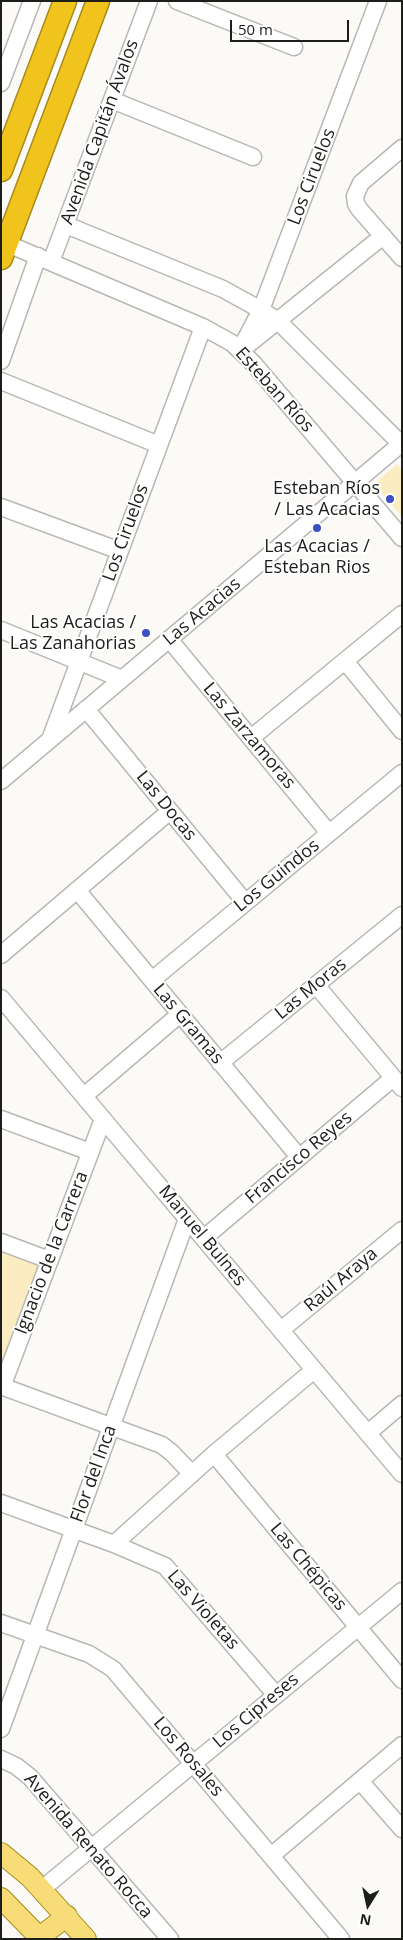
<!DOCTYPE html>
<meta charset="utf-8">
<style>
body{margin:0}
#map{position:relative;width:403px;height:1940px;overflow:hidden;background:#fbfaf7;font-family:"Open Sans",sans-serif}
canvas{display:block}
.frame{position:absolute;inset:0;border:2px solid #1d1d1b;pointer-events:none}
.north{position:absolute;left:343px;top:1880px;width:50px;height:50px;-webkit-text-stroke:4px #fff;paint-order:stroke;rotate:190deg;font-size:14px;font-weight:700;line-height:20px;text-align:center;color:#1d1d1b}
.north::after{content:'';display:block;margin:auto;width:18px;height:22px;background:#1d1d1b;clip-path:polygon(50% 0,100% 100%,50% 72%,0 100%)}
.scale{position:absolute;left:230px;top:20px;width:119px;height:22px;box-sizing:border-box;border:2px solid #1d1d1b;border-top:0;padding-left:6px;font-size:15px;line-height:18px;white-space:nowrap;color:#1d1d1b;-webkit-text-stroke:4px #fff;paint-order:stroke}
</style>
<div id="map">
<canvas width="403" height="1940"></canvas>
<div class="frame"></div>
<div class="north">N</div>
<div class="scale">50 m</div>
</div>
<script>
const context = document.querySelector('canvas').getContext('2d');
context.lineJoin = 'round';
function fill(path, color) {
  context.fillStyle = color;
  context.fill(path, 'evenodd');
}
function shape(rows) {
  const path = new Path2D();
  for (const r of rows) {
    path.moveTo(r[0], r[1]);
    for (let i = 2; i < r.length; i += 2) path.lineTo(r[i], r[i + 1]);
  }
  return path;
}
function trace(path, color, width, dash) {
  context.strokeStyle = color;
  context.lineWidth = width;
  context.lineCap = dash ? 'butt' : 'round';
  context.setLineDash(dash || []);
  context.stroke(path);
}
function label(font, color, halo, rows, align = 'center') {
  context.font = font + ' "Open Sans",sans-serif';
  context.lineWidth = 4;
  context.setLineDash([]);
  context.textBaseline = 'middle';
  context.strokeStyle = halo;
  context.fillStyle = color;
  for (const [text, x, y, turn = 0] of rows) {
    context.save();
    context.translate(x, y);
    context.rotate((+turn || 0) * Math.PI / 180);
    context.textAlign = isNaN(turn) ? turn : align;
    if (halo) context.strokeText(text, 0, 0);
    context.fillText(text, 0, 0);
    context.restore();
  }
}
fill(shape([
 [397,464,402,470,402,517,374,484],
 [1,1252,42,1267,1,1378]
]), '#fbecc1');
const minor = shape([
 [177,1,294,47],
 [1,83,32,1],
 [112,100,253,157],
 [402,148,361,183,355,196,356,204,360,210,402,258],
 [66,225,223,289,261,310,278,321,402,445],
 [1,241,203,327,232,343,253,363,402,538],
 [51,262,149,1],
 [245,347,383,236],
 [240,350,261,310,378,1],
 [1,361,38,256],
 [1,381,159,445],
 [1,507,120,551],
 [1,630,122,679],
 [169,639,329,833],
 [345,661,402,731],
 [86,709,245,902],
 [51,737,203,327],
 [251,738,402,614],
 [1,781,402,443],
 [77,890,299,1157],
 [1,955,170,811],
 [152,980,402,773],
 [316,985,402,1088],
 [1,998,402,1474],
 [220,1063,402,915],
 [84,1096,180,1014],
 [1,1119,90,1152],
 [204,1238,393,1078],
 [1,1242,49,1260],
 [281,1330,402,1230],
 [1,1386,162,1445,172,1453,192,1474],
 [2,1387,103,1119],
 [368,1433,402,1404],
 [214,1454,402,1680],
 [1,1503,114,1544,165,1566,276,1695],
 [114,1544,214,1454,314,1370],
 [1,1623,89,1654,113,1669,341,1939],
 [1,1729,187,1219],
 [1,1759,16,1766,30,1777,170,1939],
 [360,1781,402,1829],
 [271,1856,402,1745],
 [42,1889,402,1591]
]);
const major = shape([
 [1,1853,30,1877,86,1939],
 [1,1898,41,1939],
 [40,1937,67,1916]
]);
const highway = shape([
 [1,170,65,1],
 [1,258,98,1]
]);
trace(minor, '#b8b7b4', 19);
trace(major, '#a78a1c', 22);
trace(highway, '#a78a1c', 25);
trace(minor, '#fff', 16);
trace(major, '#f7dc77', 20);
trace(highway, '#f1c41d', 22);
for (const [x, y, r, color] of [
 [390,499,5,"#3e4fc2"],
 [317,528,5,"#3e4fc2"],
 [146,633,5,"#3e4fc2"]
]) {
  const dot = new Path2D();
  dot.arc(x, y, r, 0, 2 * Math.PI);
  context.fillStyle = color;
  context.fill(dot);
  trace(dot, '#fff', 2);
}
label('18px', '#1d1d1b', '#fff', [
 ["Avenida Capitán Ávalos",100,132,-70],
 ["Los Ciruelos",312,177,-69],
 ["Esteban Ríos",274,390,48],
 ["Los Ciruelos",126,533,-70],
 ["Las Acacias",202,612,-40],
 ["Las Zarzamoras",249,736,50],
 ["Las Docas",166,806,51],
 ["Los Guindos",277,876,-39],
 ["Las Moras",311,989,-39],
 ["Las Gramas",188,1024,50],
 ["Francisco Reyes",299,1158,-40],
 ["Manuel Bulnes",202,1236,50],
 ["Ignacio de la Carrera",52,1253,-69],
 ["Raúl Araya",341,1280,-40],
 ["Flor del Inca",94,1474,-70],
 ["Las Chépicas",308,1567,50],
 ["Las Violetas",203,1610,49],
 ["Los Cipreses",256,1711,-40],
 ["Los Rosales",188,1757,50],
 ["Avenida Renato Rocca",88,1846,49]
]);
label('18px', '#1d1d1b', '#fff', [
 ["Esteban Ríos",380,489],
 ["/ Las Acacias",380,510],
 ["Las Acacias /",317,547,"center"],
 ["Esteban Rios",317,568,"center"],
 ["Las Acacias /",136,623],
 ["Las Zanahorias",136,644]
], 'right');
</script>
